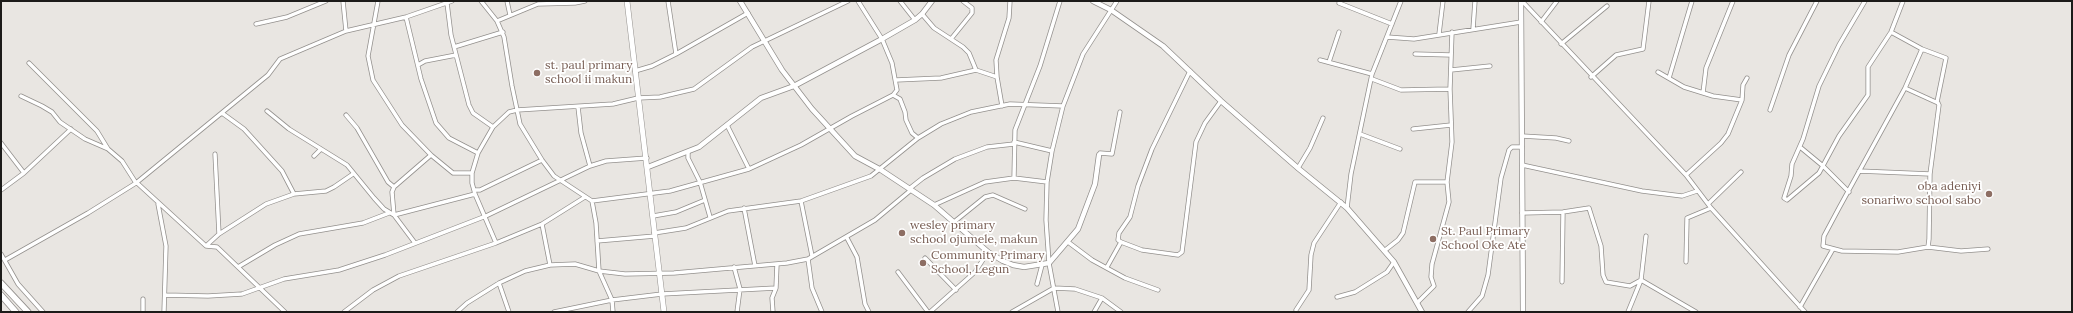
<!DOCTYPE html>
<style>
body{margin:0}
#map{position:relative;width:2073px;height:313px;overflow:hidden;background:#e9e6e2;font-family:Lora,serif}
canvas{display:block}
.frame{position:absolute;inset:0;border:2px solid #1c1b19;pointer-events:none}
</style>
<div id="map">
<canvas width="2073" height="313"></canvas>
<div class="frame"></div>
</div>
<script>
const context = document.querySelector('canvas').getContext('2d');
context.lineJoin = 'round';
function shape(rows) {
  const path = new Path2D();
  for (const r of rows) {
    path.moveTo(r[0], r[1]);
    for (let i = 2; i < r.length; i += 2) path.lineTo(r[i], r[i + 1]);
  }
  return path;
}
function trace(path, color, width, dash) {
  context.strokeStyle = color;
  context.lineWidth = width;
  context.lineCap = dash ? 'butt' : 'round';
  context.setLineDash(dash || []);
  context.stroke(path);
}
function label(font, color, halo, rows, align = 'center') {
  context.font = font + ' Lora,serif';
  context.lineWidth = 3.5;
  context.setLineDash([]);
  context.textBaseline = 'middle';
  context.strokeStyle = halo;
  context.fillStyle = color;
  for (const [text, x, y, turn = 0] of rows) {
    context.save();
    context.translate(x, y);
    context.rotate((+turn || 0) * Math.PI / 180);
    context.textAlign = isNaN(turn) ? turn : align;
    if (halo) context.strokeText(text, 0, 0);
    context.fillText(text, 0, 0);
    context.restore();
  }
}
const minor = shape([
 [343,1,346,31],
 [378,1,368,56,373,80,402,125,431,155,453,173,472,173],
 [481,1,497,21,504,37,512,86,520,124,542,160,554,176,592,201,596,223,599,271,612,300,613,312],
 [507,1,510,15],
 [668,1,676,54],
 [900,1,915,20],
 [1522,1,1686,175,1711,208,1805,312],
 [1865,1,1839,45,1819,86,1803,139,1792,164,1791,176,1784,198,1787,200,1819,173,1839,136,1868,95,1868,67,1891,32,1903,1],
 [447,3,451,35,469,105,473,113,493,127],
 [1339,3,1392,24],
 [922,14,934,28,963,47,969,53,976,70],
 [406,17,421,79,436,123,449,138,478,153],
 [497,21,538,4,575,3,585,1],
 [1541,22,1557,1],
 [256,24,287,17,326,1],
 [1473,29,1475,1],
 [1891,32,1922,49,1946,58,1937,102,1938,103,1939,105,1930,174,1929,239,1928,247,1898,252,1842,251,1823,246,1824,236,1839,208,1905,88,1938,103],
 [1439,34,1443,1],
 [1387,37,1414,39,1521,22],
 [951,39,972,13,972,8,963,1],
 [1561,44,1607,6],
 [454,47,503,32],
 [1415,54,1451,55],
 [1320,60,1372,74],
 [1329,62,1339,32],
 [29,63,97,131,108,149,122,161,136,183],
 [418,65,425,61,456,55],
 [1451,70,1490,66],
 [635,71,652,66,676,54,748,13],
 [1190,71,1152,149,1138,186,1130,217,1119,233,1118,240,1121,242,1142,250,1178,255,1182,252,1196,142,1205,123,1221,101],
 [1658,72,1684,87,1713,96,1742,100],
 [1591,77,1616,55,1643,49,1649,1],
 [1669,78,1692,1],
 [1372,79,1401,90,1450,89],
 [896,80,941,78,976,70,997,77],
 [1905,88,1922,49],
 [1703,93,1706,68,1733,1],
 [893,95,900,99,905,112,906,120,912,133,918,138],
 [21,96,42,106,52,112,60,122,85,139,108,149],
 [1002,106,997,77,996,60,1009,18,1010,1],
 [578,107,581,133,590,166],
 [1770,110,1789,55,1817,1],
 [267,111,289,129,347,165,374,198,384,209,394,215,475,194],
 [222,113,244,129,282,171,294,194],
 [346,115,357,128,388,182,394,187,392,192,394,215,415,243],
 [727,125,749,169],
 [1413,129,1451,125],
 [1360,134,1400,149],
 [1522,136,1556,138,1569,141],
 [1014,142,1052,151],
 [1,143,24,173],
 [1800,147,1823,166,1849,192],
 [688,153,688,158,700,182,710,217],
 [215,154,219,234],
 [1099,155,1100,153,1112,154,1120,112],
 [314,156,321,149],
 [1522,165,1642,191,1682,196,1697,191],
 [1298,168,1310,148,1323,118],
 [1859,171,1930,174],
 [1686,175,1721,143,1728,134,1742,100,1743,85,1747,78],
 [1014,178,1015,130,1040,66,1060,1],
 [136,182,206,246,217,247,285,312],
 [394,187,431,155],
 [909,189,923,178,955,159,987,147,1014,144],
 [1,190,24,173,71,129],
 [475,190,480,190,542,160],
 [592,201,670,191,749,169,801,145,852,116,893,95,897,90,892,63,882,39,858,1],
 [801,201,812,256],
 [158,204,166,246,164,312],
 [1708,204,1741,172],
 [934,205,985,182,1014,178,1047,182],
 [744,208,755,266],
 [1347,208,1351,174,1372,74,1401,1],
 [1522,213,1563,212,1589,208,1601,246,1603,275,1606,282,1630,286,1641,280],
 [653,216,676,212,705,200],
 [954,222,985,197,993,195,1025,209],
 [542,224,550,265],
 [654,233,686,228,728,211,801,201,871,176,918,138,941,124,971,112,1010,104,1063,106],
 [847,238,857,257,865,304,869,312],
 [597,241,655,236],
 [1068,242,1092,260,1125,278,1158,290],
 [496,243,475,194,472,183,472,173,478,153,493,127,509,112,517,110,613,104,638,98,660,97,694,89,752,47,848,1],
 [207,245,219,234,266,204,294,194,326,191,334,187,353,174],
 [1928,247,1961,251,1988,249],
 [1384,251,1398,240,1403,233,1415,182,1447,182],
 [1,254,18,284,43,312],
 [925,258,956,290],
 [808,259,812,288,822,312],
 [5,260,88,213,136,183,268,75,280,59,346,31,406,17,452,1],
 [1686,262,1687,218,1711,208],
 [238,267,275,245,299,234,363,223,389,213],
 [734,267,740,289,737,312],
 [1107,267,1121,242],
 [898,272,928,312],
 [1641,280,1696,312],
 [1562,282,1563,212],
 [499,283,509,312],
 [1037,284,1042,265],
 [165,295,208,296,242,294,284,279,339,270,385,255,486,216,590,166,606,161,647,158],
 [1337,297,1355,292,1387,272,1394,262],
 [143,299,143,312],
 [1418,302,1434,286,1431,277,1432,264,1449,202,1447,182,1452,142,1450,89,1452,32],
 [1800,307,1833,249],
 [1296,310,1309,290,1311,255,1314,243,1341,202],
 [344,312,373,290,399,276,496,243,542,224,585,197],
 [457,312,467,303,499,283,525,271,550,265,575,264,599,271,625,274,674,273,787,263,808,259,875,220,911,190],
 [554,312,612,300,662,294,776,288],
 [773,312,772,298,776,288,777,264],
 [930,312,975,272,988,252],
 [1012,312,1054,288,1075,289,1102,298,1121,312],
 [1058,312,1049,263,1046,220,1047,182,1052,151,1063,106,1083,54,1117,1],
 [1094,312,1102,298],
 [1468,312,1482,296,1488,275,1501,178,1509,150,1512,147,1522,147],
 [1628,312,1641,280,1646,236]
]);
const tertiary = shape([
 [740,1,782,70,812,109,855,156,881,170,934,205,988,252,1003,261,1013,265,1024,267,1049,263,1078,229,1095,184,1099,155],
 [1093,1,1111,10,1163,46,1221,101,1299,169,1347,208,1394,262,1422,312],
 [1521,1,1523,312],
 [648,167,699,147,761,98,794,86,882,39,915,20,922,14,932,1]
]);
const secondary = shape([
 [627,1,664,312]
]);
const trunk = shape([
 [1,283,28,312],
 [1,295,16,312]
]);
trace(minor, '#93908d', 5);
trace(tertiary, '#93908d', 6);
trace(secondary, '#93908d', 6);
trace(trunk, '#93908d', 7);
trace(minor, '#fff', 3.5);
trace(tertiary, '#fff', 4.5);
trace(secondary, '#fff', 5);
trace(trunk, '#fff', 5.5);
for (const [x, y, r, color] of [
 [537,73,4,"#8d6e63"],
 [1989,194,4,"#8d6e63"],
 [902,233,4,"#8d6e63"],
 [1433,239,4,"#8d6e63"],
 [923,263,4,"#8d6e63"]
]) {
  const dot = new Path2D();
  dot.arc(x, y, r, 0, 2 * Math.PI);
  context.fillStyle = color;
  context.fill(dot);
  trace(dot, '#fff', 1.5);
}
label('12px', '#785e54', '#fff', [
 ["st. paul primary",545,66],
 ["school ii makun",545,80],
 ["oba adeniyi",1981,187,"right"],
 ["sonariwo school sabo",1981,201,"right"],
 ["wesley primary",910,226],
 ["school ojumele, makun",910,240],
 ["St. Paul Primary",1441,232],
 ["School Oke Ate",1441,246],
 ["Community Primary",931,256],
 ["School, Legun",931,270]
], 'left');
</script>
